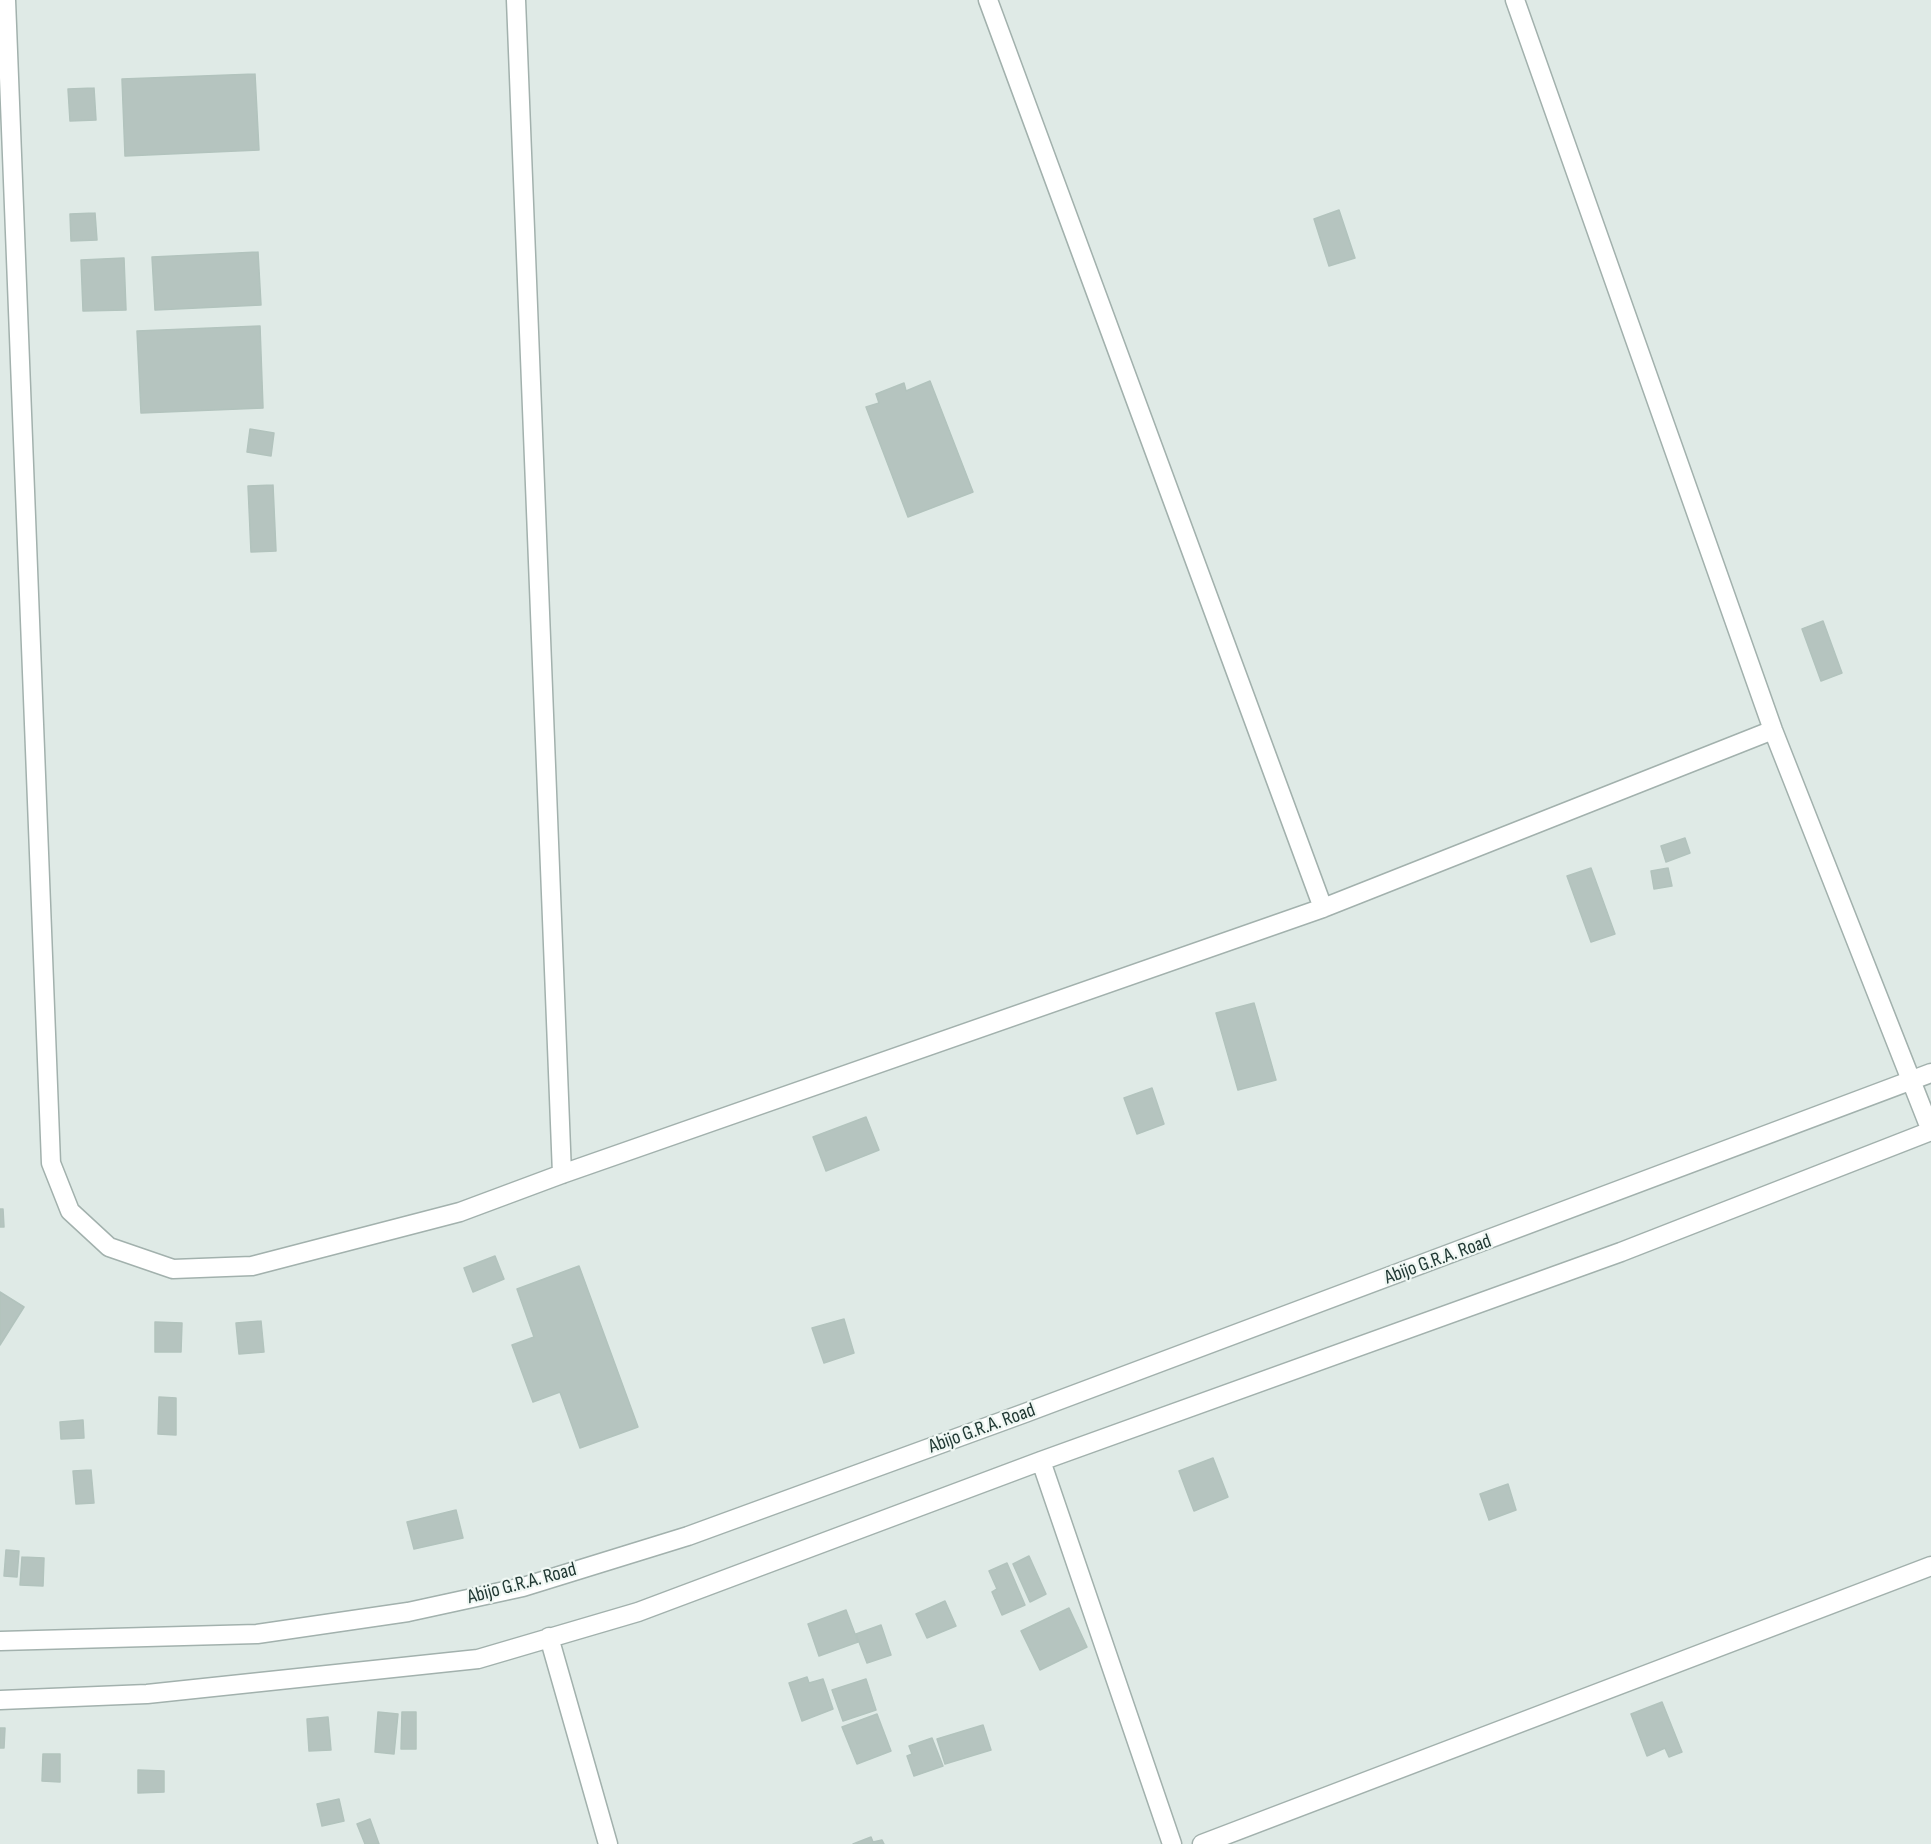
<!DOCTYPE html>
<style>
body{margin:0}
canvas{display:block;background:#dfeae6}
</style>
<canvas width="1931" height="1844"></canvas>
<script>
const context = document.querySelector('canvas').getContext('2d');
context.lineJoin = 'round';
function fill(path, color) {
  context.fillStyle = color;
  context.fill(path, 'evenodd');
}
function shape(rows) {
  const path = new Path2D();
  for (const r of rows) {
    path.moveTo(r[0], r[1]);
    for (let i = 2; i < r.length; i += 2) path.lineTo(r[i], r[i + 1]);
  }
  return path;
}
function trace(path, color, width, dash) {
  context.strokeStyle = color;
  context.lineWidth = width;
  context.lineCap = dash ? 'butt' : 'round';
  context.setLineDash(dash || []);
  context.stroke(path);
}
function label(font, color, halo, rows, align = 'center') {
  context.font = font + ' "Sofia Sans Condensed",sans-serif';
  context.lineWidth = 4.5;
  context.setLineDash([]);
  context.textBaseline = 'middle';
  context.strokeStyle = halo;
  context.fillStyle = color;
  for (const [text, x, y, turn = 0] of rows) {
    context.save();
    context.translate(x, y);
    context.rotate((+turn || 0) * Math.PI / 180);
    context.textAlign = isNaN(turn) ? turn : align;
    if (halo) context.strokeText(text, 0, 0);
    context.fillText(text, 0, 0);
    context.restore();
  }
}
const building = shape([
 [255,74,259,150,125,156,122,79,255,74],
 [94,88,96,120,70,121,68,89,94,88],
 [1339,210,1355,258,1329,266,1314,219,1339,210],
 [95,213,97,240,71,241,70,214,95,213],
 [258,252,261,305,155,310,152,257,258,252],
 [124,258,126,310,83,311,81,260,124,258],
 [260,326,263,408,141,413,137,331,260,326],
 [930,381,973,492,908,517,866,407,879,403,876,394,904,383,906,391,930,381],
 [250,429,274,433,271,456,247,452,250,429],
 [273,485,276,551,251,552,248,486,273,485],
 [1823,621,1842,673,1821,681,1802,629,1823,621],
 [1685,838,1690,853,1666,862,1661,846,1685,838],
 [1591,868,1615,934,1591,942,1567,876,1591,868],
 [1668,868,1672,886,1654,889,1651,871,1668,868],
 [1254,1003,1276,1080,1238,1090,1216,1013,1254,1003],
 [1152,1088,1164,1124,1137,1134,1124,1098,1152,1088],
 [866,1117,879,1150,826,1171,813,1137,866,1117],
 [0,1209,3,1209,4,1227,0,1227,0,1209],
 [495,1256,504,1279,473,1292,464,1268,495,1256],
 [579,1266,638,1427,580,1448,560,1392,533,1402,512,1345,534,1337,517,1289,579,1266],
 [0,1292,24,1307,0,1345,0,1292],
 [844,1319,854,1353,824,1363,812,1328,844,1319],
 [261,1321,264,1352,239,1354,236,1323,261,1321],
 [155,1322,182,1323,181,1352,155,1352,155,1322],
 [159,1397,176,1398,176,1435,158,1434,159,1397],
 [83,1420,84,1438,61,1439,60,1422,83,1420],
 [1213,1458,1228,1497,1194,1511,1179,1471,1213,1458],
 [91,1470,94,1503,76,1504,73,1471,91,1470],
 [1508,1484,1516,1510,1489,1520,1480,1494,1508,1484],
 [456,1510,463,1538,414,1549,407,1522,456,1510],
 [6,1550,19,1551,17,1577,4,1576,6,1550],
 [1029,1556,1046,1594,1030,1602,1013,1564,1029,1556],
 [22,1557,44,1558,43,1586,20,1585,22,1557],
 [1007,1563,1025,1605,1002,1615,992,1592,997,1589,989,1571,1007,1563],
 [945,1601,956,1626,927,1638,916,1614,945,1601],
 [1069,1608,1087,1647,1040,1670,1021,1631,1069,1608],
 [846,1610,858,1642,819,1656,808,1624,846,1610],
 [881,1625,891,1655,867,1663,856,1634,881,1625],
 [807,1677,809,1683,823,1679,833,1709,802,1721,789,1683,807,1677],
 [866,1679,876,1710,843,1721,832,1690,866,1679],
 [1662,1702,1682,1752,1669,1757,1665,1748,1647,1756,1631,1714,1662,1702],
 [378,1712,398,1714,394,1754,375,1752,378,1712],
 [402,1712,416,1712,416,1749,401,1749,402,1712],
 [877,1714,891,1751,857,1764,842,1727,877,1714],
 [328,1717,331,1750,309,1751,307,1719,328,1717],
 [983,1725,991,1750,945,1764,937,1739,983,1725],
 [0,1728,5,1728,4,1748,0,1748,0,1728],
 [932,1738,943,1766,914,1776,907,1756,912,1754,909,1746,932,1738],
 [43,1754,60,1754,60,1782,42,1781,43,1754],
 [138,1770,164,1771,164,1792,138,1793,138,1770],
 [339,1799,344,1821,322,1826,317,1804,339,1799],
 [370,1819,379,1844,365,1844,357,1824,370,1819],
 [871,1837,873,1842,882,1840,884,1844,853,1844,871,1837]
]);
fill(building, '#b5c4bf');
trace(building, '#b2c3bd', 1.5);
const minor = shape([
 [6,0,51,1163,70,1211,109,1247,173,1269,252,1266,460,1212,562,1174,1323,908,1773,730],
 [516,0,562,1174],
 [988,0,1323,908],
 [1515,0,1773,730,1931,1131],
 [1041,1461,1172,1844],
 [549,1637,608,1844],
 [0,1641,257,1634,408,1612,523,1587,688,1536,1025,1413,1931,1073],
 [0,1700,147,1694,478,1659,638,1612,1041,1461,1621,1252,1931,1131],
 [1202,1844,1931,1566]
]);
trace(minor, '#a2b1ad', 21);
trace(minor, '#fff', 18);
label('20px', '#213934', '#eff7f3', [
 ["Abijo G.R.A. Road",1438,1260,-20],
 ["Abijo G.R.A. Road",982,1429,-20],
 ["Abijo G.R.A. Road",522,1584,-15]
]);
</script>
